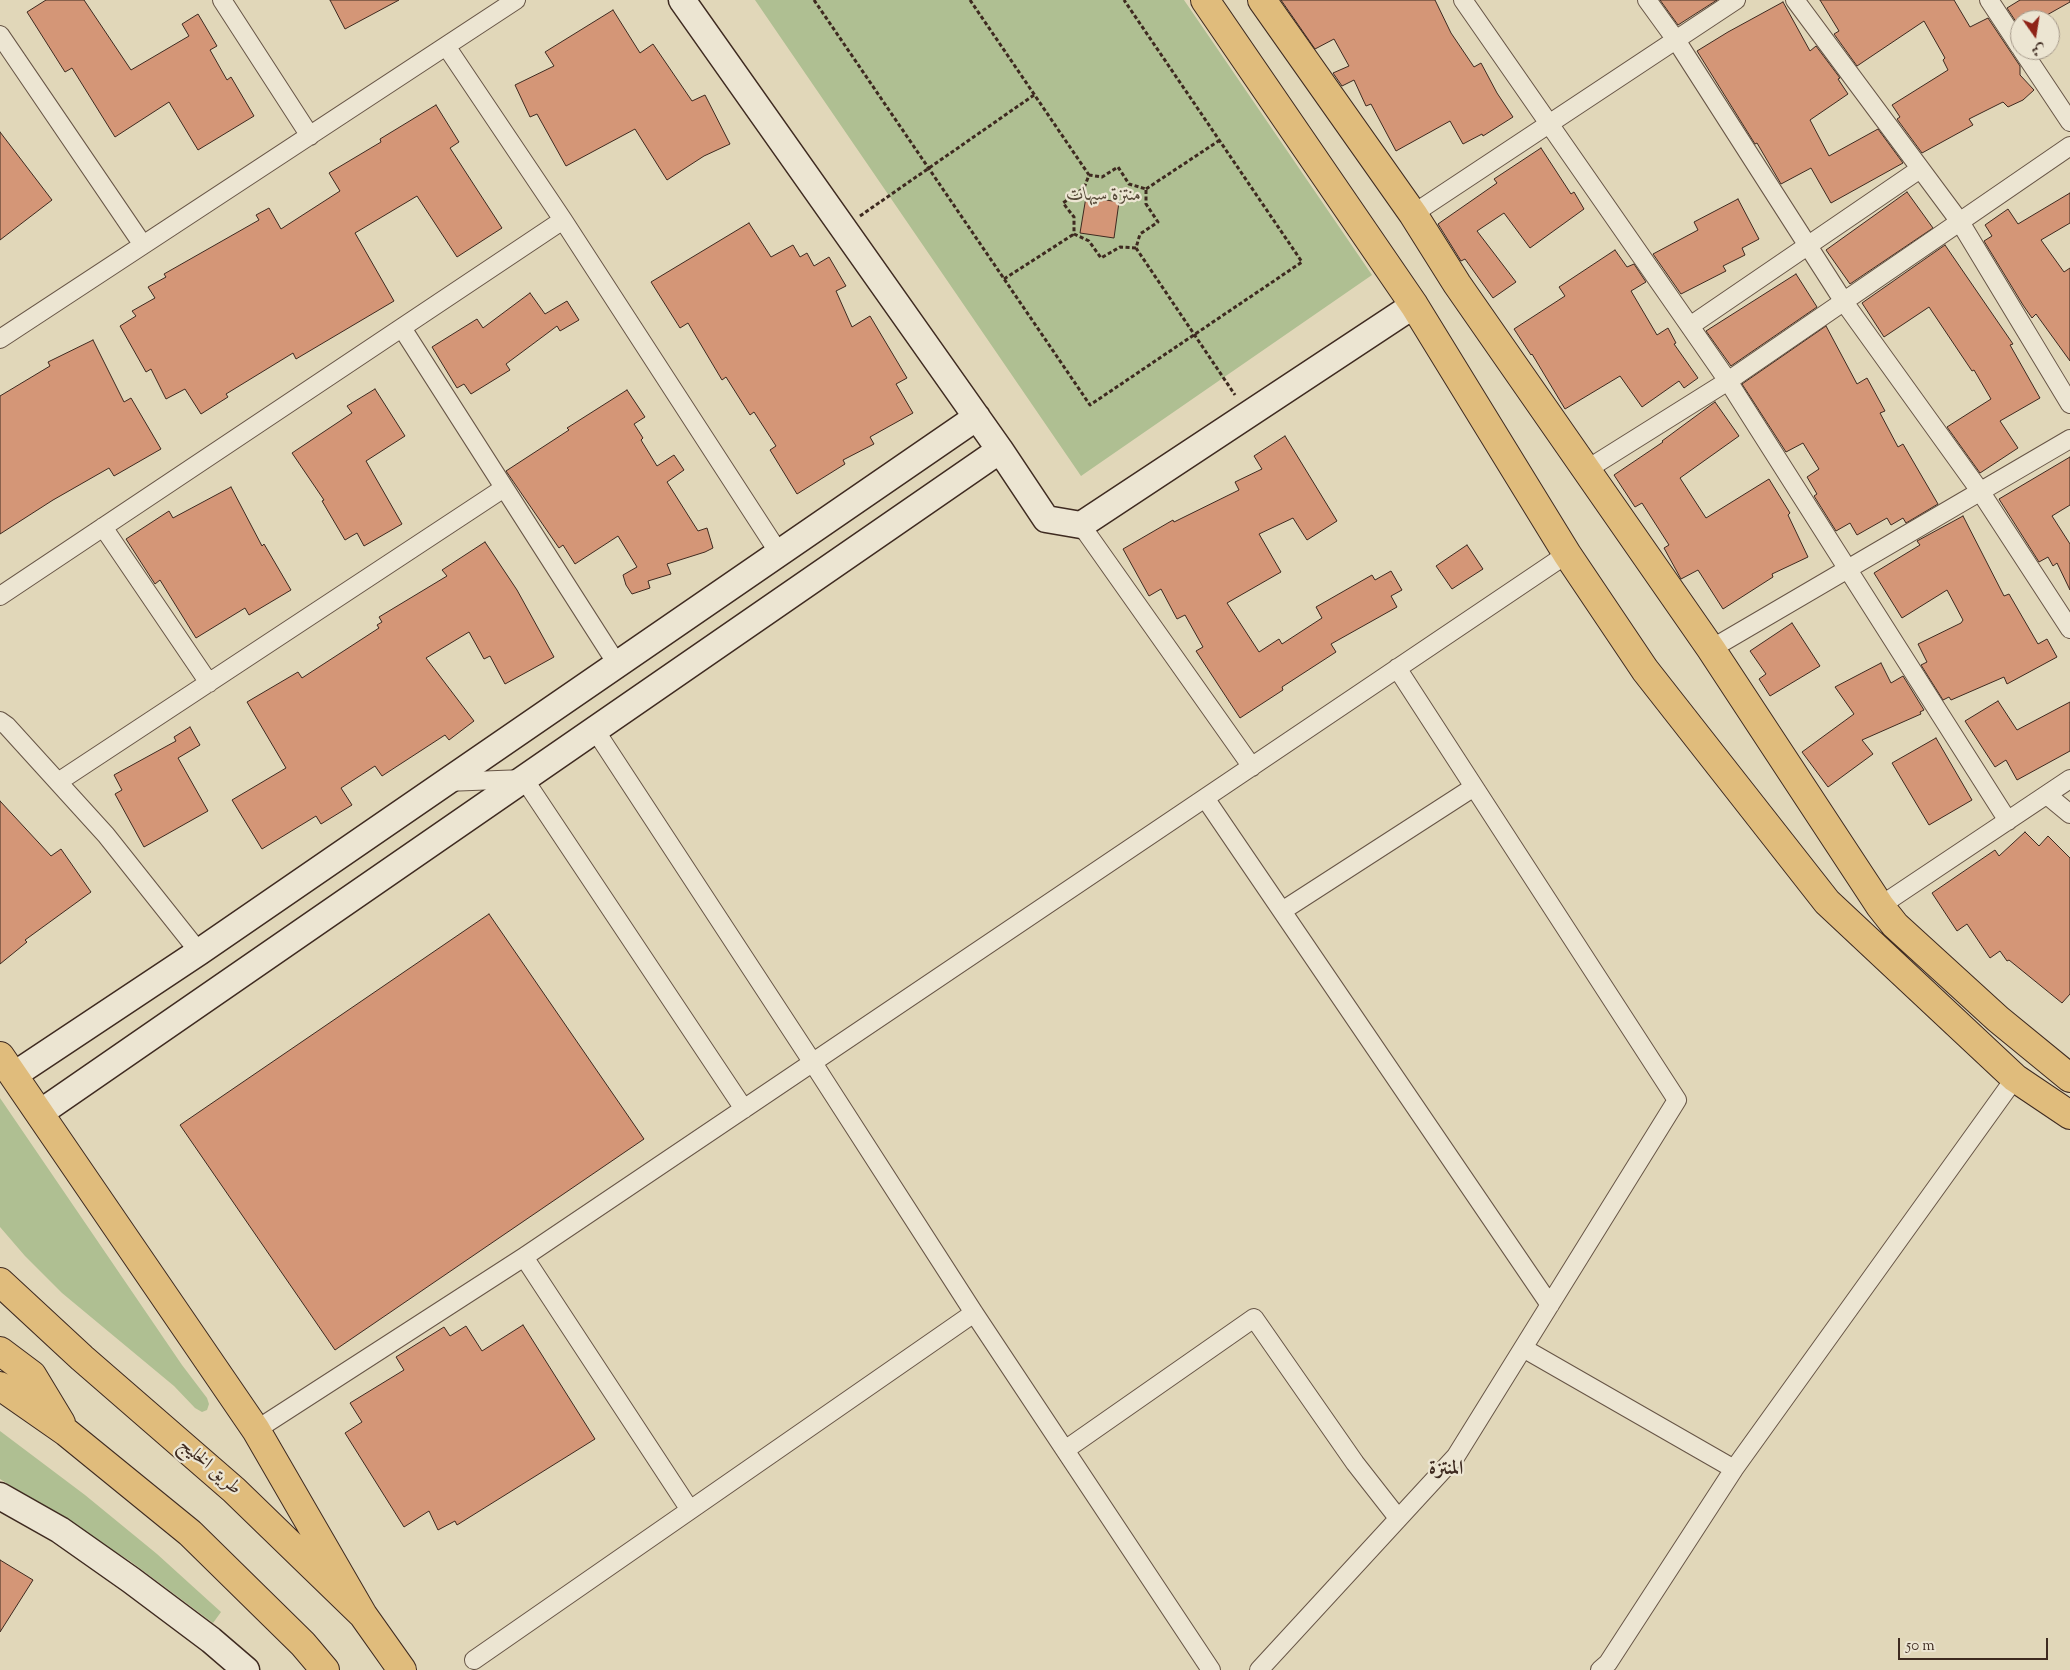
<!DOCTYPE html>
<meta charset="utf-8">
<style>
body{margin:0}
#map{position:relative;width:2070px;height:1670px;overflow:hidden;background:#e1d7b9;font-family:"Sorts Mill Goudy",Amiri,serif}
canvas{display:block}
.north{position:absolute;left:2010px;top:10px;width:50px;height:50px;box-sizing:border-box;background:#ece5d2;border:1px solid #a69a8b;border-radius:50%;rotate:167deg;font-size:14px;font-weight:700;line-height:20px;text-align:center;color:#3e2a20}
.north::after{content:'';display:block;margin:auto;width:18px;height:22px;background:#8f2418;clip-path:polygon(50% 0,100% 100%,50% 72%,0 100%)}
.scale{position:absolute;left:1898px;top:1638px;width:150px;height:22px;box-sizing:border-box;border:2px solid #3e2a20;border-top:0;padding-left:6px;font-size:15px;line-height:18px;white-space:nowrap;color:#3e2a20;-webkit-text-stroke:4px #ece5d2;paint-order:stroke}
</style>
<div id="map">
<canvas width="2070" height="1670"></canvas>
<div class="north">ش</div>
<div class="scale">50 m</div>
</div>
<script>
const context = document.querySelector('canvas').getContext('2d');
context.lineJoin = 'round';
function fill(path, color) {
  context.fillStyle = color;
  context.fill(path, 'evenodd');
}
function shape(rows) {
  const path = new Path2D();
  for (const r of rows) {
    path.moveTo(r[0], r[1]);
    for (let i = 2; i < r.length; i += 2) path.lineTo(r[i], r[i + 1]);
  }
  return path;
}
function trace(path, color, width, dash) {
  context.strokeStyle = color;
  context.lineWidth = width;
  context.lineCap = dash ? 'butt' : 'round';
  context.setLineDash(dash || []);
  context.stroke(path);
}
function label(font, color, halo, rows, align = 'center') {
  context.font = font + ' "Sorts Mill Goudy",Amiri,serif';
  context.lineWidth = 4.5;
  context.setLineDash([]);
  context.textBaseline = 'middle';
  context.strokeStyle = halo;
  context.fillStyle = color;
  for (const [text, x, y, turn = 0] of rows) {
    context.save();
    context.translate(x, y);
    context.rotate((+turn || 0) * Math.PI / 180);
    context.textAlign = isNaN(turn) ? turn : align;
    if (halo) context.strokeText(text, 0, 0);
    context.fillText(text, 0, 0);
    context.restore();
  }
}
fill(shape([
 [755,0,1184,0,1372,275,1081,476],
 [0,1098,182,1365,207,1398,209,1404,207,1410,202,1412,195,1408,174,1386,62,1293,25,1256,0,1227],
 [0,1431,85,1495,157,1554,221,1612,213,1623,130,1561,0,1479]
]), '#afbf92');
const building = shape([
 [46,0,84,0,131,70,189,36,182,24,198,14,217,46,210,50,227,80,231,77,254,116,198,150,169,102,115,137,72,68,65,72,27,12,46,0],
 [330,0,399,0,345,29,330,0],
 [1281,0,1435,0,1451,33,1474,67,1481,63,1497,93,1513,117,1483,136,1482,134,1463,144,1450,121,1396,151,1371,104,1366,106,1354,80,1342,86,1333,73,1349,66,1334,39,1315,49,1281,0],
 [1660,0,1717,0,1678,25,1660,0],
 [1820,0,1954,0,1970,27,1988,18,2020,66,2020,75,2034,90,2023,100,2008,107,2003,102,1969,119,1973,125,1922,153,1897,119,1900,117,1892,105,1948,70,1943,60,1945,58,1924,21,1857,66,1834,34,1839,31,1820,0],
 [2020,0,2070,0,2070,2,2038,20,2020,20,2020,28,2007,8,2020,0],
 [1783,2,1810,51,1816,46,1840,78,1838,79,1848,94,1810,120,1829,156,1878,129,1903,163,1831,203,1811,168,1781,184,1757,143,1755,144,1697,51,1728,32,1783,2],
 [613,10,640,53,653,44,692,101,705,95,730,144,704,156,667,180,635,129,566,166,537,114,530,117,515,85,554,66,545,52,613,10],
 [436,105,459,142,450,148,502,228,457,257,417,196,355,233,394,301,296,359,293,353,226,394,228,397,201,414,185,389,166,399,151,369,146,372,120,326,136,316,132,311,155,298,148,287,166,277,164,274,259,220,256,215,269,208,281,229,340,191,329,173,381,142,380,139,436,105],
 [0,132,52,200,0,240,0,132],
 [1541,148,1571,194,1574,192,1584,209,1530,248,1504,213,1477,231,1516,282,1493,298,1465,259,1461,261,1438,224,1497,183,1494,179,1541,148],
 [1907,192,1933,228,1850,284,1826,250,1907,192],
 [2070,193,2070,223,2041,240,2064,272,2070,268,2070,361,2036,314,2032,318,2023,305,1984,241,1992,236,1985,225,2008,209,2018,224,2070,193],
 [1086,197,1119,202,1114,238,1080,233,1086,197],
 [1738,199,1759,239,1742,248,1745,255,1723,266,1726,271,1681,294,1653,254,1698,230,1694,222,1738,199],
 [749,223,771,257,793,245,800,257,807,253,814,266,829,257,846,286,836,291,852,327,870,316,907,378,896,384,913,413,870,437,874,444,843,460,845,464,797,494,770,450,776,446,754,412,750,415,726,377,722,380,688,323,680,328,651,282,749,223],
 [1945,245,2013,344,2010,345,2040,398,2000,421,2018,448,1980,473,1947,427,1991,399,1974,370,1972,371,1929,307,1884,337,1862,303,1945,245],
 [1615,250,1627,267,1634,264,1646,282,1631,291,1657,335,1668,328,1676,343,1674,344,1698,378,1684,388,1679,381,1642,407,1620,376,1565,409,1532,354,1531,355,1514,329,1565,296,1559,287,1615,250],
 [1796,274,1817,307,1731,366,1706,331,1796,274],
 [530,293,545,314,567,301,579,320,560,331,557,326,506,364,510,370,471,394,464,384,457,388,432,347,477,319,483,328,530,293],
 [1826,326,1857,384,1867,378,1885,411,1880,413,1898,447,1903,444,1938,504,1906,523,1903,518,1891,525,1887,518,1857,535,1850,523,1836,531,1814,496,1817,494,1807,477,1819,469,1803,443,1786,452,1742,384,1826,326],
 [93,340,124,402,131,398,161,449,114,476,109,468,53,500,0,534,0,396,50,366,48,362,93,340],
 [375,389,405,436,366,461,402,524,364,546,357,533,345,540,322,501,324,500,292,453,352,413,347,406,375,389],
 [627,390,645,417,634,424,643,438,641,440,657,466,674,455,684,470,667,482,698,531,707,528,713,548,705,552,667,564,671,574,648,581,650,588,632,594,626,585,623,575,637,567,618,536,575,564,563,545,559,548,506,471,569,430,567,428,627,390],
 [1715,402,1739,436,1680,478,1706,518,1769,479,1790,513,1788,515,1808,557,1772,574,1773,577,1723,609,1698,570,1681,579,1664,548,1669,545,1642,503,1635,507,1614,475,1663,442,1662,441,1715,402],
 [1285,436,1337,521,1307,540,1293,518,1259,534,1281,572,1227,603,1259,652,1279,639,1282,644,1322,618,1316,607,1372,575,1375,580,1391,571,1402,590,1391,596,1397,607,1331,644,1336,652,1282,687,1283,690,1240,718,1196,651,1203,647,1185,615,1177,619,1161,589,1149,596,1123,549,1173,520,1174,522,1239,490,1235,482,1262,469,1254,456,1285,436],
 [2070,457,2070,505,2052,516,2070,544,2070,590,2057,563,2053,566,2048,557,2039,562,1999,499,2070,457],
 [231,487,262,546,264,544,291,590,249,615,245,608,196,638,160,580,155,584,126,539,169,511,173,518,231,487],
 [1963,516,2004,596,2009,594,2038,644,2047,639,2057,657,2007,684,2004,677,1951,700,1949,697,1943,700,1921,665,1927,662,1918,644,1961,623,1963,620,1947,590,1902,618,1874,573,1920,545,1917,541,1963,516],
 [485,542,517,590,554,657,505,684,490,656,484,659,469,632,426,658,474,721,449,740,445,735,382,776,375,766,341,788,352,805,321,824,316,816,262,849,232,800,286,768,247,702,298,672,302,678,379,628,377,625,382,622,379,617,447,576,442,570,485,542],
 [1467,545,1483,569,1452,589,1436,566,1467,545],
 [1792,623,1820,666,1770,696,1759,679,1766,674,1750,651,1792,623],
 [1881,663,1891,683,1903,676,1924,710,1920,712,1921,714,1862,740,1873,754,1828,787,1802,752,1854,714,1835,687,1881,663],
 [1998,701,2017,730,2070,702,2070,751,2017,780,2006,760,1995,767,1965,721,1998,701],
 [190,727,200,745,178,758,208,811,144,847,115,794,122,790,114,775,176,741,174,737,190,727],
 [1936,738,1972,800,1929,825,1892,763,1936,738],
 [0,801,51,856,61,849,91,892,25,940,27,942,0,964,0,801],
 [2025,832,2039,846,2048,836,2070,858,2070,994,2062,1003,2009,960,2007,961,2000,951,1990,958,1967,924,1957,931,1932,893,1995,850,1999,856,2025,832],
 [489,914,644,1139,335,1350,180,1125,489,914],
 [523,1325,595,1439,457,1525,455,1521,438,1530,429,1511,404,1527,345,1433,362,1422,350,1403,404,1370,396,1357,444,1327,450,1336,466,1326,482,1351,523,1325],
 [0,1560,33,1580,0,1632,0,1560]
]);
fill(building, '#d49677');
trace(building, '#3e2a20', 1);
const street = shape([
 [222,0,310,136],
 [1463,0,1728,381,2008,821],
 [1647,0,1676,40,1844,302,1980,491,2070,629],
 [1795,0,1960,222,2070,404],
 [1989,0,2020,47],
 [0,35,143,245],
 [446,46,563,220,779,553],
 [2022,50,2070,122],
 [1413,214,1736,0],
 [1690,326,1920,169],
 [402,328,617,664],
 [0,339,516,0],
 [1586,470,1728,381,2070,146],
 [1081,525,1252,767],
 [103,527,209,683],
 [0,596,563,220],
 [1711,649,2070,439],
 [0,721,7,726,106,835,199,952],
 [595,730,813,1063,974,1313,1211,1670],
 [58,782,504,488],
 [446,782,524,779,744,1109],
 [2047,795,2070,814],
 [1205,798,1550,1305],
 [1880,906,2070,779],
 [1282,911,1474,787],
 [524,1257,690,1510],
 [1523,1348,1734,1469],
 [256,1430,524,1257,1567,554],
 [1065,1450,1254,1318,1355,1463,1398,1518],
 [474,1660,974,1313],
 [1259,1670,1456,1456,1677,1100,1397,668],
 [1600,1670,1608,1663,1734,1469,2015,1078]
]);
const secondary = shape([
 [682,0,1000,450,1046,519,1081,525,1414,305],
 [14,1075,199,952,977,417],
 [40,1113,1000,450],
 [0,1496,60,1530,131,1580,211,1640,246,1670]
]);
const primary = shape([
 [1205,0,1414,305,1567,554,1645,670,1827,902,2015,1078,2070,1115],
 [1262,0,1413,214,1457,284,1711,649,1880,906,1895,925,1998,1019,2070,1078],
 [0,1056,256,1430,363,1615],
 [0,1282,82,1358,234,1490,363,1615,402,1670],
 [0,1351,32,1375,61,1423],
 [0,1386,66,1432,190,1533,303,1644,325,1670]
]);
trace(street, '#675546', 20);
trace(secondary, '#3e2a20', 29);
trace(primary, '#3e2a20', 30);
trace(shape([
 [814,0,1090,405,1302,262,1124,0],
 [970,0,1089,175],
 [1146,189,1220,140],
 [860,216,1034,95],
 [1136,248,1120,247,1101,258,1089,241,1074,234,1074,217,1063,203,1084,188,1089,175,1102,177,1118,167,1129,184,1146,189,1146,204,1158,222,1140,234,1136,248,1235,395],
 [1004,279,1074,234]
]), '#3e2a20', 3, [4, 2.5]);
trace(street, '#ece5d2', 18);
trace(secondary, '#ece5d2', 26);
trace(primary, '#e0bc7c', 28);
label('italic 19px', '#554837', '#ece5d2', [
 ["منتزة سيهات",1104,197]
]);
label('19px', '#3e2a20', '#ece5d2', [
 ["طريق الخليج",209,1468,41]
]);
label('bold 20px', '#3e2a20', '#ece5d2', [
 ["المنتزة",1446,1471]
]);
</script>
